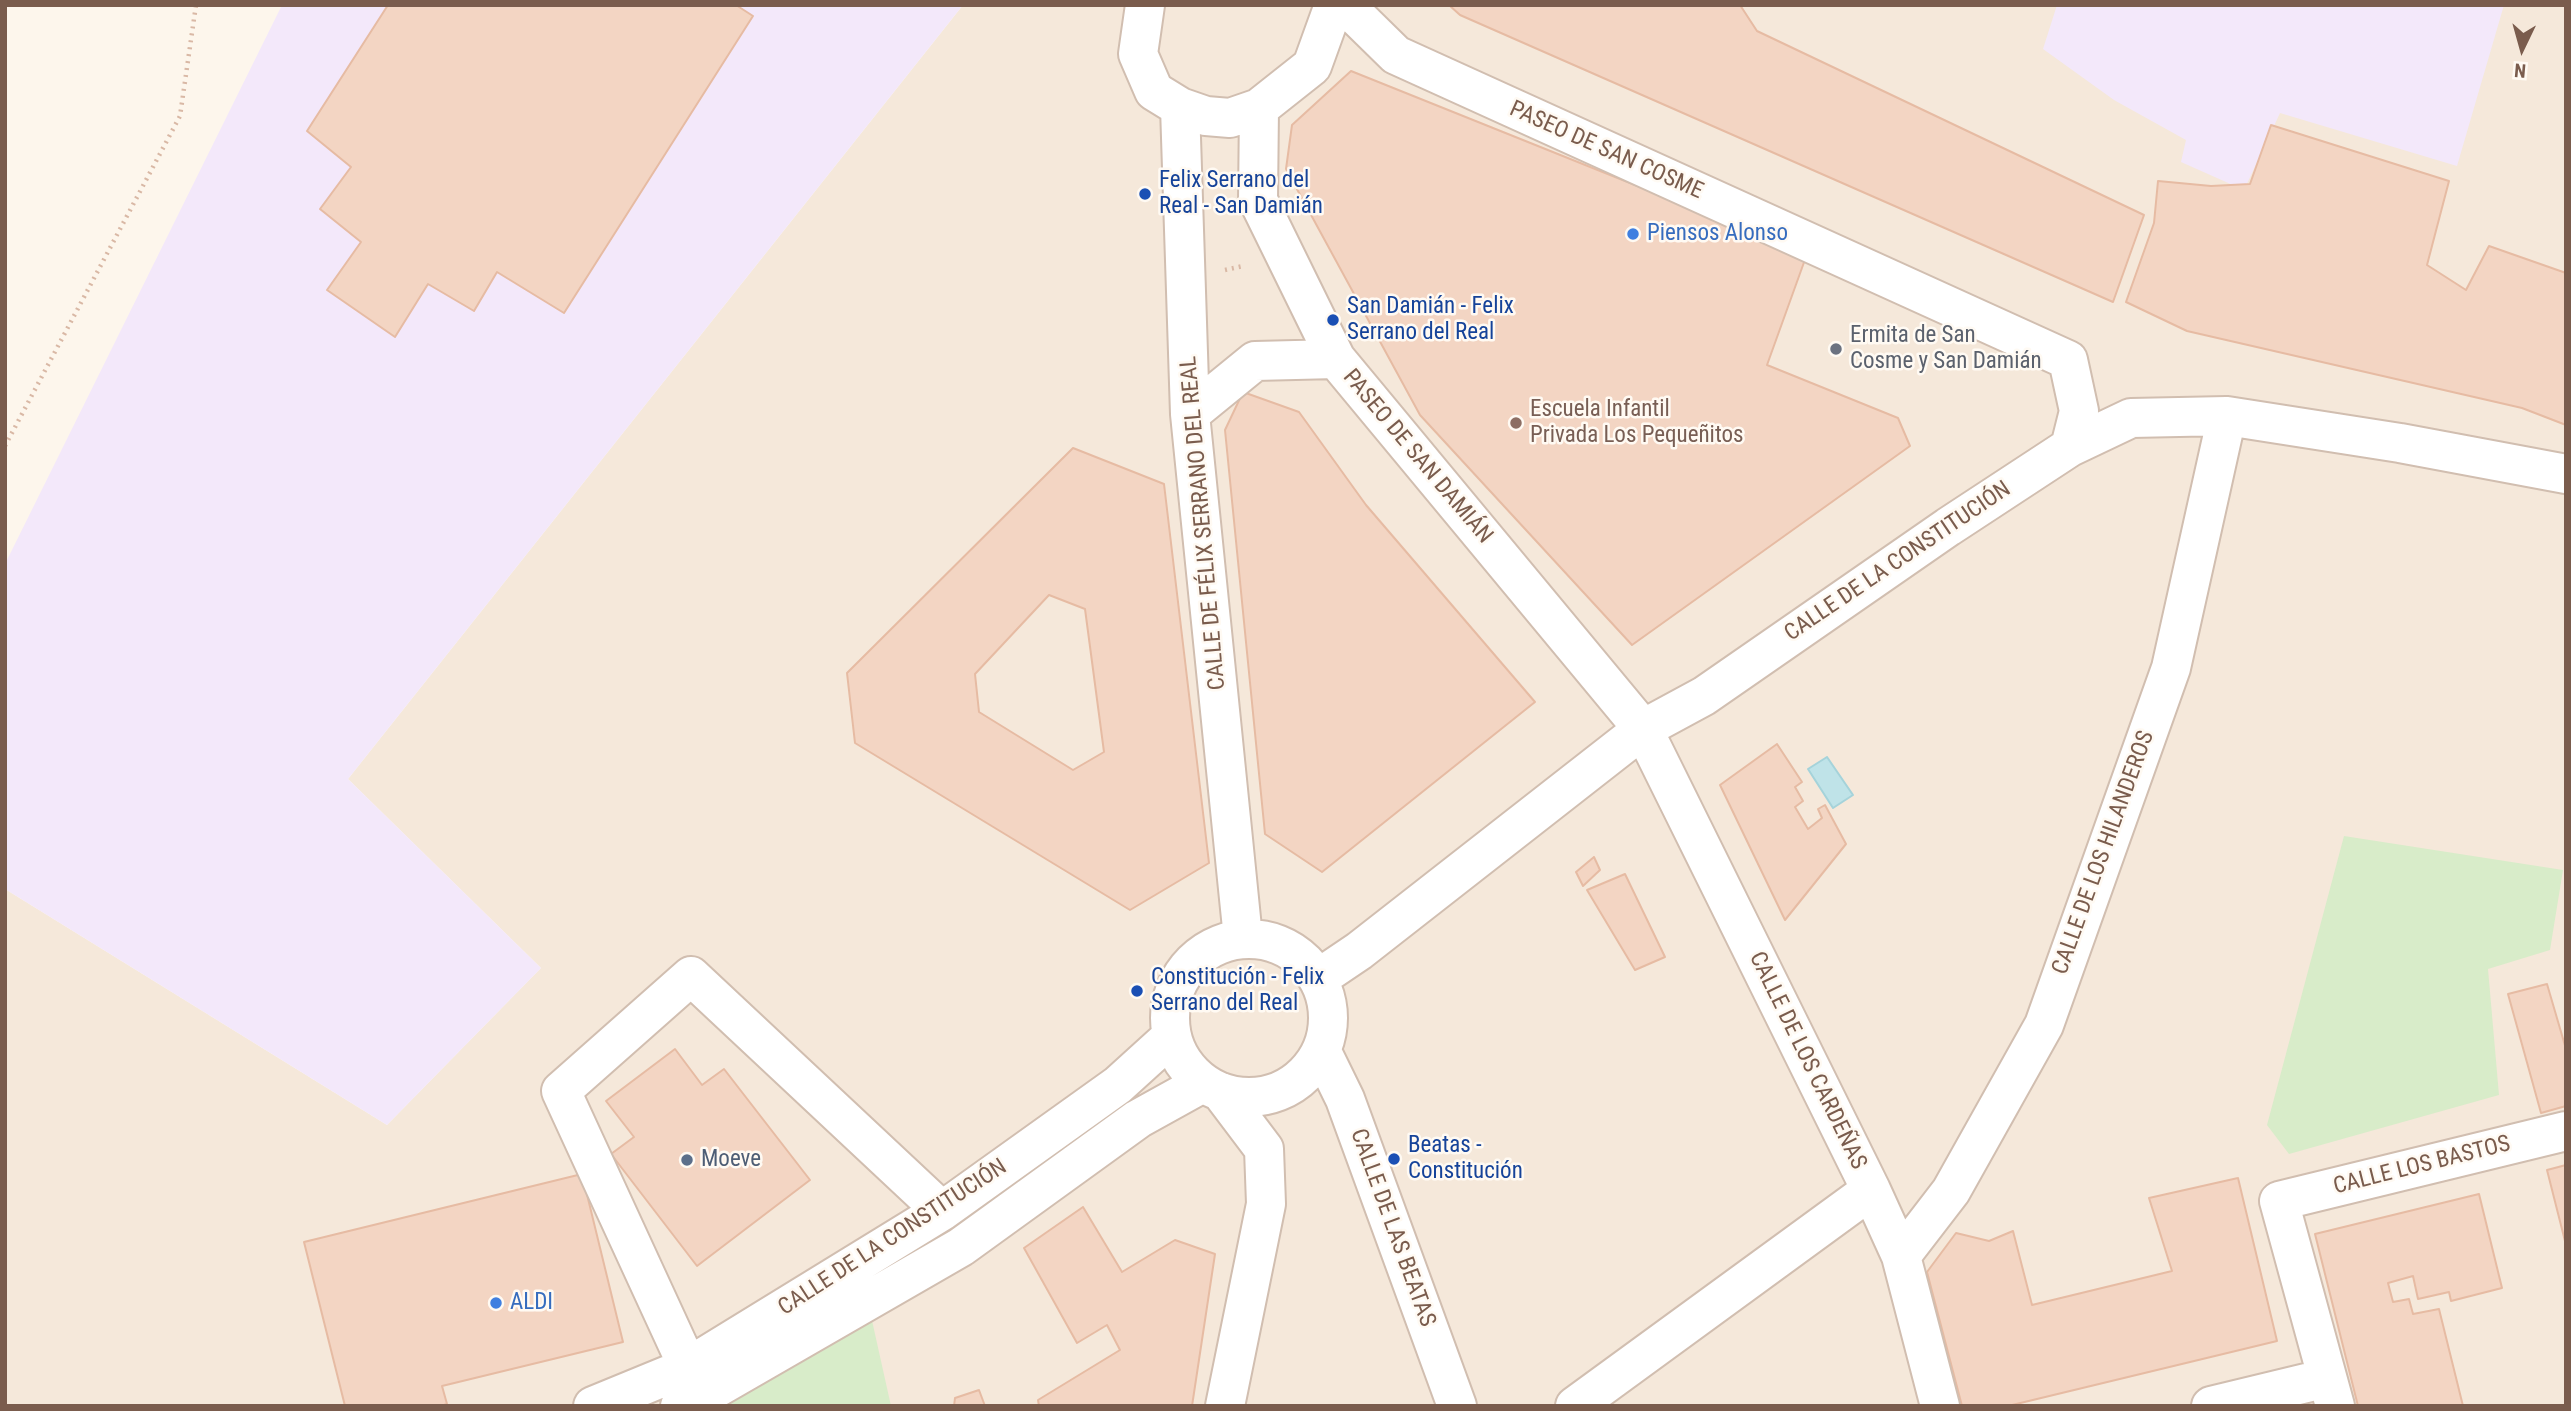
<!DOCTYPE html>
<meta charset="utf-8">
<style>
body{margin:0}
#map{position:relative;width:2571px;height:1411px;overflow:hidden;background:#fdf6ec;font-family:"Roboto Condensed",sans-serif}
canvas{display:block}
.frame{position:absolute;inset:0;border:7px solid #7a5c4d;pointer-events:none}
.north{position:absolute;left:2487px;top:14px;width:70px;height:70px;-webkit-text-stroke:5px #fffaf3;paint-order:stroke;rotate:185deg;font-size:19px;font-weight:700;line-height:28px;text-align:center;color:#7a5c4d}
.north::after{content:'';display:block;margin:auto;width:24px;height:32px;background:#7a5c4d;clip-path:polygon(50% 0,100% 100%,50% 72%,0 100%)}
</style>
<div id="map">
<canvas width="2571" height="1411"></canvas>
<div class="frame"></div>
<div class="north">N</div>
</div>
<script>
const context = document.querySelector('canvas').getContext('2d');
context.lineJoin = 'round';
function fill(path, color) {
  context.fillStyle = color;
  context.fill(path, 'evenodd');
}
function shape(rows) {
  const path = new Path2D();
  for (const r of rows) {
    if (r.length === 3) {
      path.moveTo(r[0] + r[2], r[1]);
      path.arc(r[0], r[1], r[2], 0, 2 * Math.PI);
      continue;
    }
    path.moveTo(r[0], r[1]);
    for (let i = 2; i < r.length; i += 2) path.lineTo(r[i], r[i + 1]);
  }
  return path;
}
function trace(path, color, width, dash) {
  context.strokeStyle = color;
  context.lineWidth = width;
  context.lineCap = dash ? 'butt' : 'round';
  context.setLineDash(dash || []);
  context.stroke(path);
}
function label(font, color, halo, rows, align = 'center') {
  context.font = font + ' "Roboto Condensed",sans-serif';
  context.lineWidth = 5;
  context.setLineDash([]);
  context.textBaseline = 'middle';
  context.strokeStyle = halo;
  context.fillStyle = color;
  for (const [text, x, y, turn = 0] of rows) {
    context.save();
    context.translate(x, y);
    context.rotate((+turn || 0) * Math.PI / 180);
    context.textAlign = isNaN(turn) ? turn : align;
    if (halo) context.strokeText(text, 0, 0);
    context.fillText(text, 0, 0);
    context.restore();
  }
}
fill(shape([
 [963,5,2566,5,2566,1406,5,1406,5,889,387,1125,541,968,348,779]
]), '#f5e8da');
fill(shape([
 [282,5,963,5,348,779,541,968,387,1125,5,889,5,564],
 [2057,5,2504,5,2457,166,2280,113,2244,190,2181,162,2186,140,2114,100,2043,49]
]), '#f3e8fa');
fill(shape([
 [2344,836,2563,870,2550,950,2488,969,2499,1095,2289,1154,2267,1125],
 [871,1316,891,1406,702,1406]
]), '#d8ecc9');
const water = shape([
 [1827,757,1853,795,1833,808,1808,769,1827,757]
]);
fill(water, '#bfe3e8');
trace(water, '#a5d3da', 2);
const building = shape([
 [388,5,736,5,753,16,564,313,497,272,474,311,428,284,395,337,327,290,361,242,320,209,351,167,307,131,388,5],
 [1449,5,1740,5,1757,31,2144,215,2113,302,1460,15,1449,5],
 [1351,71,1807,254,1767,365,1898,418,1910,446,1632,645,1420,415,1286,169,1292,125,1351,71],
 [2271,125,2449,181,2427,265,2466,290,2489,246,2566,273,2566,425,2522,408,2187,331,2126,302,2154,223,2158,181,2211,186,2250,184,2271,125],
 [1243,392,1299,412,1366,505,1535,702,1322,872,1265,834,1225,430,1243,392],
 [1073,448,1164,484,1209,863,1130,910,855,743,847,673,1073,448],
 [1049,595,1085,609,1104,752,1073,770,979,712,975,674,1049,595],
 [1777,744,1802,782,1795,787,1803,801,1795,807,1808,829,1822,818,1818,809,1825,805,1846,844,1785,920,1720,785,1777,744],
 [1594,857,1600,870,1583,886,1576,872,1594,857],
 [1625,874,1665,957,1635,970,1587,890,1625,874],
 [2547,984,2566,1049,2566,1106,2541,1113,2508,994,2547,984],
 [675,1049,702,1085,724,1069,810,1180,697,1266,611,1154,634,1137,606,1101,675,1049],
 [2566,1165,2566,1245,2547,1170,2566,1165],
 [582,1174,623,1342,442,1386,447,1404,441,1406,345,1406,304,1242,582,1174],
 [2238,1178,2277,1341,2008,1406,1962,1406,1927,1272,1956,1233,1989,1241,2013,1231,2032,1305,2172,1271,2149,1198,2238,1178],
 [2479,1194,2502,1288,2451,1301,2449,1292,2418,1299,2413,1276,2388,1283,2393,1302,2409,1299,2413,1314,2439,1309,2463,1406,2358,1406,2315,1234,2479,1194],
 [1083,1207,1122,1272,1175,1240,1215,1254,1192,1406,1039,1406,1038,1400,1120,1350,1107,1325,1077,1343,1024,1248,1083,1207],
 [979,1390,985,1406,954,1406,955,1398,979,1390]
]);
fill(building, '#f3d5c3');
trace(building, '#e6bba3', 2);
const minor = shape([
 [1145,5,1138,54,1154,91,1180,107,1206,116,1230,118,1259,108,1312,66,1334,5],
 [1345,5,1396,55,2068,360,2079,411,2070,447],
 [1180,107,1190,414,1243,938],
 [1259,108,1258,200,1336,359,1643,729,1871,1190,1901,1256,1940,1406],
 [1190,414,1255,361,1336,359],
 [1249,1018,79],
 [1319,978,1359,951,1643,729,1704,696,1948,527,2070,447,2131,418,2227,416,2400,443,2566,474],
 [1322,1052,1345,1099,1457,1406],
 [1221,1092,1264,1149,1266,1204,1225,1406],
 [1901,1256,1951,1191,2044,1025,2171,668,2227,416],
 [688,1367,561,1091,691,976,942,1211],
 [593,1406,688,1367,942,1211,1118,1085,1172,1036],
 [680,1406,706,1394,961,1247,1138,1119,1203,1083],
 [1575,1406,1871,1190],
 [2211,1406,2327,1378],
 [2335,1406,2279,1201,2566,1131]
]);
trace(minor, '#d1beb0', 42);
trace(shape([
 [1225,270,1243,266],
 [5,446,180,116,196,5]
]), '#d9b8a5', 4.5, [2, 5]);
trace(minor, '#fff', 38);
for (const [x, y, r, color] of [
 [1145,194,7,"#1a4fb4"],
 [1633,234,7,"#3f7fe0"],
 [1333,320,7,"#1a4fb4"],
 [1836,349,7,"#6b7280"],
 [1516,423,7,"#8d6e63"],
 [1137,991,7,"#1a4fb4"],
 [1394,1159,7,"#1a4fb4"],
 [687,1160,7,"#5c6f8a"],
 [496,1303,7,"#3f7fe0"]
]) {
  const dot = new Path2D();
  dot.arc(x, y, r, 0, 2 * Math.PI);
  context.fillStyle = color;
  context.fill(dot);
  trace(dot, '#fffaf3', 2.5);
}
label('23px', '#7a5c4d', '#fffaf3', [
 ["PASEO DE SAN COSME",1606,151,24],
 ["PASEO DE SAN DAMIÁN",1417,457,50],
 ["CALLE DE FÉLIX SERRANO DEL REAL",1204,523,-95],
 ["CALLE DE LA CONSTITUCIÓN",1898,562,-34],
 ["CALLE DE LOS HILANDEROS",2104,853,-70],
 ["CALLE DE LOS CARDEÑAS",1807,1061,64],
 ["CALLE LOS BASTOS",2422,1166,-14],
 ["CALLE DE LAS BEATAS",1392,1228,70],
 ["CALLE DE LA CONSTITUCIÓN",893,1238,-33]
]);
label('23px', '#164399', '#fffaf3', [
 ["Felix Serrano del",1159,181],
 ["Real - San Damián",1159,207],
 ["San Damián - Felix",1347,307],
 ["Serrano del Real",1347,333],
 ["Constitución - Felix",1151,978],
 ["Serrano del Real",1151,1004],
 ["Beatas -",1408,1146],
 ["Constitución",1408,1172]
], 'left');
label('23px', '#366cbe', '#fffaf3', [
 ["Piensos Alonso",1647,234],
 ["ALDI",510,1303]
], 'left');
label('23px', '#5b616d', '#fffaf3', [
 ["Ermita de San",1850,336],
 ["Cosme y San Damián",1850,362]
], 'left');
label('23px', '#785e54', '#fffaf3', [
 ["Escuela Infantil",1530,410],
 ["Privada Los Pequeñitos",1530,436]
], 'left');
label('23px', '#4e5e75', '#fffaf3', [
 ["Moeve",701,1160]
], 'left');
</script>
